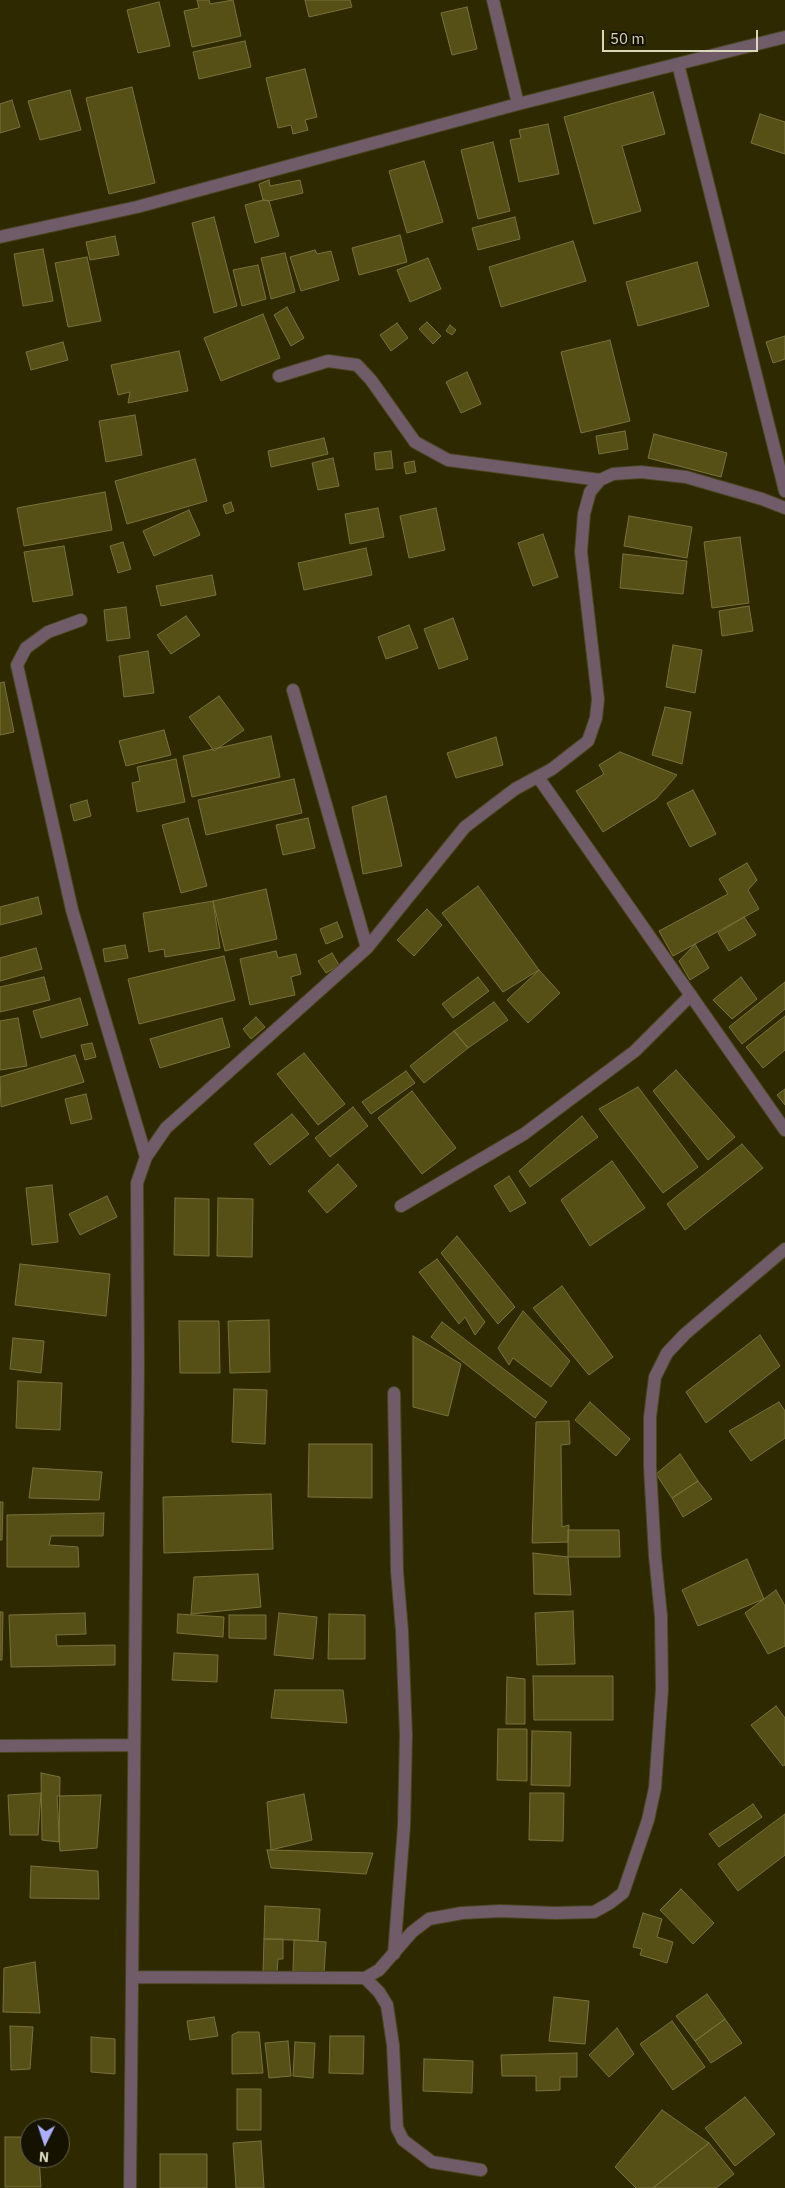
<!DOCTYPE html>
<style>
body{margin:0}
#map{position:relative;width:785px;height:2188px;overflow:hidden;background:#2f2900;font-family:"IBM Plex Sans",sans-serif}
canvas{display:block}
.north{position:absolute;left:20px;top:2118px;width:50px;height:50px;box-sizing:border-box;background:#151200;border:1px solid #64614b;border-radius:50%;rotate:184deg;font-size:14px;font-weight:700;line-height:20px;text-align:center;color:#dad7bb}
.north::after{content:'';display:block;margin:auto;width:18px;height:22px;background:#acaffb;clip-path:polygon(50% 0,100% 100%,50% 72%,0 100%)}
.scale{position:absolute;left:602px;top:30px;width:156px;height:22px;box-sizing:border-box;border:2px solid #dad7bb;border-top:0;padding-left:6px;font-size:15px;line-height:18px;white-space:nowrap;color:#dad7bb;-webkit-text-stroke:4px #151200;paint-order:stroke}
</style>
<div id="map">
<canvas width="785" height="2188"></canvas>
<div class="north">N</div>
<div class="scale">50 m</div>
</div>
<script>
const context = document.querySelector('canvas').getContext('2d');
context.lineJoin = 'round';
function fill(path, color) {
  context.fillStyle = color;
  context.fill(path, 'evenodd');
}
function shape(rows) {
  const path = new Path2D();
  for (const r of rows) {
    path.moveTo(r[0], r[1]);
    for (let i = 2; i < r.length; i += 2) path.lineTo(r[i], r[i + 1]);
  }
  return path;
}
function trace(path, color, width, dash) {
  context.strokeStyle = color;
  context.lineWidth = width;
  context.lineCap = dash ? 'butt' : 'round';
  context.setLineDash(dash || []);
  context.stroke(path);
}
const building = shape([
 [197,0,209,0,210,4,233,0,241,36,192,47,184,11,199,8,197,0],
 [305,0,350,0,352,7,309,17,305,0],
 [159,2,170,46,138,53,127,10,159,2],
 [467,7,477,49,452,55,441,13,467,7],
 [245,41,251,67,199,79,193,52,245,41],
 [305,69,317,117,305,120,308,130,293,134,291,125,278,128,266,78,305,69],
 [132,87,155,183,109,194,86,98,132,87],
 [70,90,81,130,40,140,28,101,70,90],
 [653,92,665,134,622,146,641,211,594,224,564,117,653,92],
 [12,100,20,127,0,133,0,104,12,100],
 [760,114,785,122,785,154,751,143,760,114],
 [548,124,559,174,519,182,510,140,521,138,519,130,548,124],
 [493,142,510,211,478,219,461,150,493,142],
 [424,161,443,222,407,233,389,171,424,161],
 [269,180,270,186,300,180,303,193,269,201,263,200,259,184,269,180],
 [263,200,269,201,279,236,255,243,245,205,263,200],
 [214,217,237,306,214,313,192,223,214,217],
 [515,217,520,239,478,250,472,228,515,217],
 [400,235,407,262,359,275,352,248,400,235],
 [115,236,119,255,90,260,86,242,115,236],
 [573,241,586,281,501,307,489,267,573,241],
 [43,249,53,301,23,306,14,254,43,249],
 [315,250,317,254,331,251,339,280,301,291,290,257,315,250],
 [285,253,295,292,271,299,261,258,285,253],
 [87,257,101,321,68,327,55,263,87,257],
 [428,258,441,289,410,302,397,270,428,258],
 [697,262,709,306,638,326,626,282,697,262],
 [258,265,266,299,242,306,233,270,258,265],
 [287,307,304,338,291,346,274,315,287,307],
 [263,314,280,358,221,381,204,338,263,314],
 [427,322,441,336,433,344,419,329,427,322],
 [397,323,408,338,391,351,380,335,397,323],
 [450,325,456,330,452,335,446,331,450,325],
 [785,336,785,359,773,363,766,342,785,336],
 [610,340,630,421,581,433,561,352,610,340],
 [63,342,68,360,31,370,26,352,63,342],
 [179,351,188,391,128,403,130,392,118,395,111,365,179,351],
 [467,372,481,404,461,413,446,382,467,372],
 [135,415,142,455,106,462,99,421,135,415],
 [625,431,628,449,599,454,596,436,625,431],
 [654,434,727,453,721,477,648,458,654,434],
 [324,438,328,454,271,467,268,451,324,438],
 [391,451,393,468,376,470,374,453,391,451],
 [333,458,339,486,318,490,312,463,333,458],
 [195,459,207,501,127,524,115,481,195,459],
 [414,461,416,472,406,474,404,463,414,461],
 [105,492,112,530,24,546,17,508,105,492],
 [231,502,234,511,226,514,223,505,231,502],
 [378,508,384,537,350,544,345,514,378,508],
 [436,508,445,550,409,558,400,516,436,508],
 [189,510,200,535,154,556,143,531,189,510],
 [629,516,692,527,687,558,624,546,629,516],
 [543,534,558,577,533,586,518,543,543,534],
 [740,537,749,603,712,608,704,542,740,537],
 [123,542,131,569,118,573,110,546,123,542],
 [64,546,73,595,33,602,24,552,64,546],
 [366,548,372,575,304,590,298,563,366,548],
 [623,554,687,561,683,594,620,588,623,554],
 [212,575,216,595,161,606,156,586,212,575],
 [749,606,753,631,722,636,719,611,749,606],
 [126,607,130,638,107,641,104,610,126,607],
 [186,616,200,635,171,654,157,635,186,616],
 [453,618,468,659,439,669,424,629,453,618],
 [409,625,418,648,386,659,378,637,409,625],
 [673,645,702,650,695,693,666,687,673,645],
 [148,651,154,693,124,697,119,656,148,651],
 [4,682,14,732,0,735,0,683,4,682],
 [219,696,244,730,214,751,189,717,219,696],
 [665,707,691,712,682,764,652,755,665,707],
 [164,730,171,755,126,766,119,741,164,730],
 [271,736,280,777,192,797,183,756,271,736],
 [496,737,503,765,456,778,447,753,496,737],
 [620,752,677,775,656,799,603,832,576,791,604,774,599,765,620,752],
 [176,759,185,802,137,812,132,783,140,781,137,767,176,759],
 [294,779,302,813,206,835,198,800,294,779],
 [693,790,716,834,690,847,667,803,693,790],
 [386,796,402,866,363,874,352,807,386,796],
 [87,800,91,816,74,821,70,805,87,800],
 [188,818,207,886,181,893,162,825,188,818],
 [308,818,315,848,283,855,276,825,308,818],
 [747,863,757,880,748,890,759,909,673,956,659,931,728,894,719,879,747,863],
 [478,886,539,970,503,992,442,913,478,886],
 [266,889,277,939,225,951,213,901,266,889],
 [38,897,42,914,0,925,0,907,38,897],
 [213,901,220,948,165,957,164,949,149,952,143,913,213,901],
 [427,909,442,925,414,956,397,940,427,909],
 [744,917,756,935,729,951,718,933,744,917],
 [337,922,343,937,326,944,320,929,337,922],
 [695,944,709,968,690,980,679,961,695,944],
 [125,945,128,958,105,962,103,949,125,945],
 [36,948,42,969,0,981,0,958,36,948],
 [276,951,278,958,296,954,301,974,291,977,295,995,250,1005,240,959,276,951],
 [332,953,339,965,326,973,318,961,332,953],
 [224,956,235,1000,139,1024,128,979,224,956],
 [539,970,560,993,528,1023,507,1000,539,970],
 [44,977,50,1000,0,1012,0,987,44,977],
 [478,977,489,991,453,1018,442,1004,478,977],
 [741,977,757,999,732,1019,713,1000,741,977],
 [785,982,785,1009,742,1044,729,1027,785,982],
 [80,998,88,1025,41,1038,33,1011,80,998],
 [494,1002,508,1020,468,1048,454,1031,494,1002],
 [785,1016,785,1050,763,1068,746,1047,785,1016],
 [256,1017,265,1027,251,1039,243,1029,256,1017],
 [18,1018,27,1066,0,1070,0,1021,18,1018],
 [222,1018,230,1047,160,1068,150,1039,222,1018],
 [454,1031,468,1048,424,1083,410,1066,454,1031],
 [92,1043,96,1057,85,1060,81,1045,92,1043],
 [304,1053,345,1104,318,1125,277,1074,304,1053],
 [75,1055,84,1082,1,1107,0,1077,75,1055],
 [676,1070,735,1137,708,1160,653,1091,676,1070],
 [406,1071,415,1083,371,1114,362,1102,406,1071],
 [638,1087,698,1167,663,1193,599,1109,638,1087],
 [785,1089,785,1105,777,1095,785,1089],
 [412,1091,456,1148,422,1174,378,1118,412,1091],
 [86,1094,92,1119,71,1124,65,1099,86,1094],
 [353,1107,368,1126,330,1157,315,1138,353,1107],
 [292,1114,309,1134,270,1165,254,1144,292,1114],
 [582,1116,598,1137,530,1187,519,1171,582,1116],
 [742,1144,763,1168,685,1230,667,1204,742,1144],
 [612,1161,645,1208,590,1246,561,1200,612,1161],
 [338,1164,357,1186,327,1213,308,1191,338,1164],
 [509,1176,526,1203,510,1212,494,1186,509,1176],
 [52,1185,58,1242,32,1245,26,1188,52,1185],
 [107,1196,117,1217,80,1235,69,1214,107,1196],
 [175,1198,209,1199,209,1256,174,1255,175,1198],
 [218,1198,253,1199,252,1257,217,1256,218,1198],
 [457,1236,515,1307,498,1324,441,1253,457,1236],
 [437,1259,485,1322,475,1335,465,1317,459,1324,419,1272,437,1259],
 [20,1264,110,1274,106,1316,15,1305,20,1264],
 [562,1286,613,1357,589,1375,533,1308,562,1286],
 [523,1311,570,1361,551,1387,513,1358,509,1365,498,1348,523,1311],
 [269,1320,270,1372,230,1373,228,1321,269,1320],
 [179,1321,219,1321,220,1373,180,1373,179,1321],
 [442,1322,547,1402,535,1418,431,1337,442,1322],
 [760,1335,780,1366,706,1423,686,1392,760,1335],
 [413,1336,461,1364,448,1416,413,1407,413,1336],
 [13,1338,44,1341,41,1373,10,1369,13,1338],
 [18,1381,62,1383,60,1430,16,1428,18,1381],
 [234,1389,267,1390,265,1444,232,1442,234,1389],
 [590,1402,630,1439,616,1456,575,1420,590,1402],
 [779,1402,785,1411,785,1438,751,1461,729,1431,779,1402],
 [569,1421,570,1444,561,1445,562,1527,569,1525,568,1542,532,1543,536,1422,569,1421],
 [309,1444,372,1444,372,1498,308,1497,309,1444],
 [680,1454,698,1481,672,1498,656,1474,680,1454],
 [33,1468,102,1472,99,1500,29,1498,33,1468],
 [698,1481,712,1499,683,1517,672,1498,698,1481],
 [271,1494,273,1549,164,1553,163,1497,271,1494],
 [0,1502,3,1502,2,1540,0,1540,0,1502],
 [104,1513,103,1536,51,1536,49,1545,78,1547,79,1567,7,1567,7,1515,104,1513],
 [568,1530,619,1530,620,1557,568,1557,568,1530],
 [533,1553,568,1557,571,1595,534,1594,533,1553],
 [747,1559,764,1599,698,1626,682,1590,747,1559],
 [258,1574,261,1607,191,1614,194,1577,258,1574],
 [776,1590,785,1606,785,1646,768,1654,745,1613,776,1590],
 [573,1611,575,1664,537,1665,535,1613,573,1611],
 [0,1612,3,1612,2,1660,0,1660,0,1612],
 [85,1613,86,1634,56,1635,57,1646,115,1645,115,1665,11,1667,9,1615,85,1613],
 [279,1613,317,1617,313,1659,274,1655,279,1613],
 [178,1614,224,1617,223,1637,177,1633,178,1614],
 [329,1614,365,1615,365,1659,328,1659,329,1614],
 [229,1615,266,1615,266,1639,229,1638,229,1615],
 [174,1653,218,1655,217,1682,172,1680,174,1653],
 [533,1676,613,1676,613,1720,534,1720,533,1676],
 [507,1677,525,1679,525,1724,506,1724,507,1677],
 [275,1690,343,1690,347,1723,271,1718,275,1690],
 [776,1706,785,1718,785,1765,783,1766,751,1725,776,1706],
 [498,1729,527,1729,527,1781,497,1780,498,1729],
 [532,1731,571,1732,570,1786,531,1785,532,1731],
 [41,1773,60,1777,59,1842,42,1840,41,1773],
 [41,1793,38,1835,10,1835,8,1795,41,1793],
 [530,1793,564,1793,563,1841,529,1840,530,1793],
 [304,1794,312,1840,271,1850,267,1802,304,1794],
 [101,1795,97,1848,60,1851,57,1796,101,1795],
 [753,1804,762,1817,719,1847,709,1834,753,1804],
 [785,1814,785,1855,738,1891,718,1864,785,1814],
 [267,1850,271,1850,373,1853,366,1874,271,1868,267,1850],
 [31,1866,98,1871,99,1899,30,1898,31,1866],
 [681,1889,714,1923,693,1944,660,1910,681,1889],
 [265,1906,320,1909,318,1941,264,1939,265,1906],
 [643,1913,662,1919,657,1937,673,1942,667,1963,640,1955,642,1949,633,1947,643,1913],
 [264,1939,283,1939,283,1959,278,1959,277,1973,263,1973,264,1939],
 [294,1940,326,1942,324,1973,293,1971,294,1940],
 [35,1962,40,2013,3,2012,4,1968,35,1962],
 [707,1994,725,2019,695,2041,676,2016,707,1994],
 [554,1997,589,2001,585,2044,549,2041,554,1997],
 [214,2017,218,2036,190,2040,187,2021,214,2017],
 [725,2019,742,2043,711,2063,695,2041,725,2019],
 [672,2021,705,2067,673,2090,640,2044,672,2021],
 [10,2026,33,2027,30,2069,11,2070,10,2026],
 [617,2028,634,2054,609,2077,589,2055,617,2028],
 [238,2032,259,2032,263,2073,232,2074,232,2035,238,2032],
 [330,2036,364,2036,363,2074,329,2073,330,2036],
 [91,2037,115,2039,115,2074,91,2072,91,2037],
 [288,2041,291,2076,269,2078,265,2043,288,2041],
 [295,2042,315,2043,313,2078,293,2076,295,2042],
 [577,2053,577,2077,560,2077,560,2090,536,2091,536,2076,502,2076,501,2055,577,2053],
 [424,2059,473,2061,472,2093,423,2091,424,2059],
 [237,2089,261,2089,261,2130,237,2130,237,2089],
 [745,2097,775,2134,735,2166,705,2128,745,2097],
 [662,2110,709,2143,653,2188,636,2188,615,2167,662,2110],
 [5,2137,30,2137,30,2158,39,2158,41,2187,5,2187,5,2137],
 [261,2141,264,2188,236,2188,233,2143,261,2141],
 [709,2143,734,2174,716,2188,653,2188,709,2143],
 [160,2154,207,2154,207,2188,160,2188,160,2154]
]);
fill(building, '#564f16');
trace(building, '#79723b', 1);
const minor = shape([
 [493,0,518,104],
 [678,64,785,491],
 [0,237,137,207,518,104,785,37],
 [279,376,328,361,357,365,371,380,415,442,448,460,600,480],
 [81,620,48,632,26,648,17,665,72,910,146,1157],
 [293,690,367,948],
 [538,777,785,1130],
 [401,1206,524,1134,635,1051,691,995],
 [394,1393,397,1571,402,1631,406,1735,404,1826,394,1954],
 [0,1746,133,1745],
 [132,1977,365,1978,379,1970,412,1932,429,1919,462,1913,500,1911,555,1913,594,1912,610,1903,623,1893,648,1820,655,1788,662,1689,661,1616,655,1556,650,1467,650,1417,655,1377,667,1353,685,1334,785,1249],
 [365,1978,379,1992,387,2005,393,2045,397,2128,403,2140,432,2162,481,2170],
 [130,2188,138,1366,137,1183,146,1157,166,1128,367,948,465,827,515,789,552,769,588,741,596,718,598,699,581,552,584,514,590,492,600,480,613,474,641,472,686,477,762,499,785,508]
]);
trace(minor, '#4a451e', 14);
trace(minor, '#705b68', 12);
</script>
